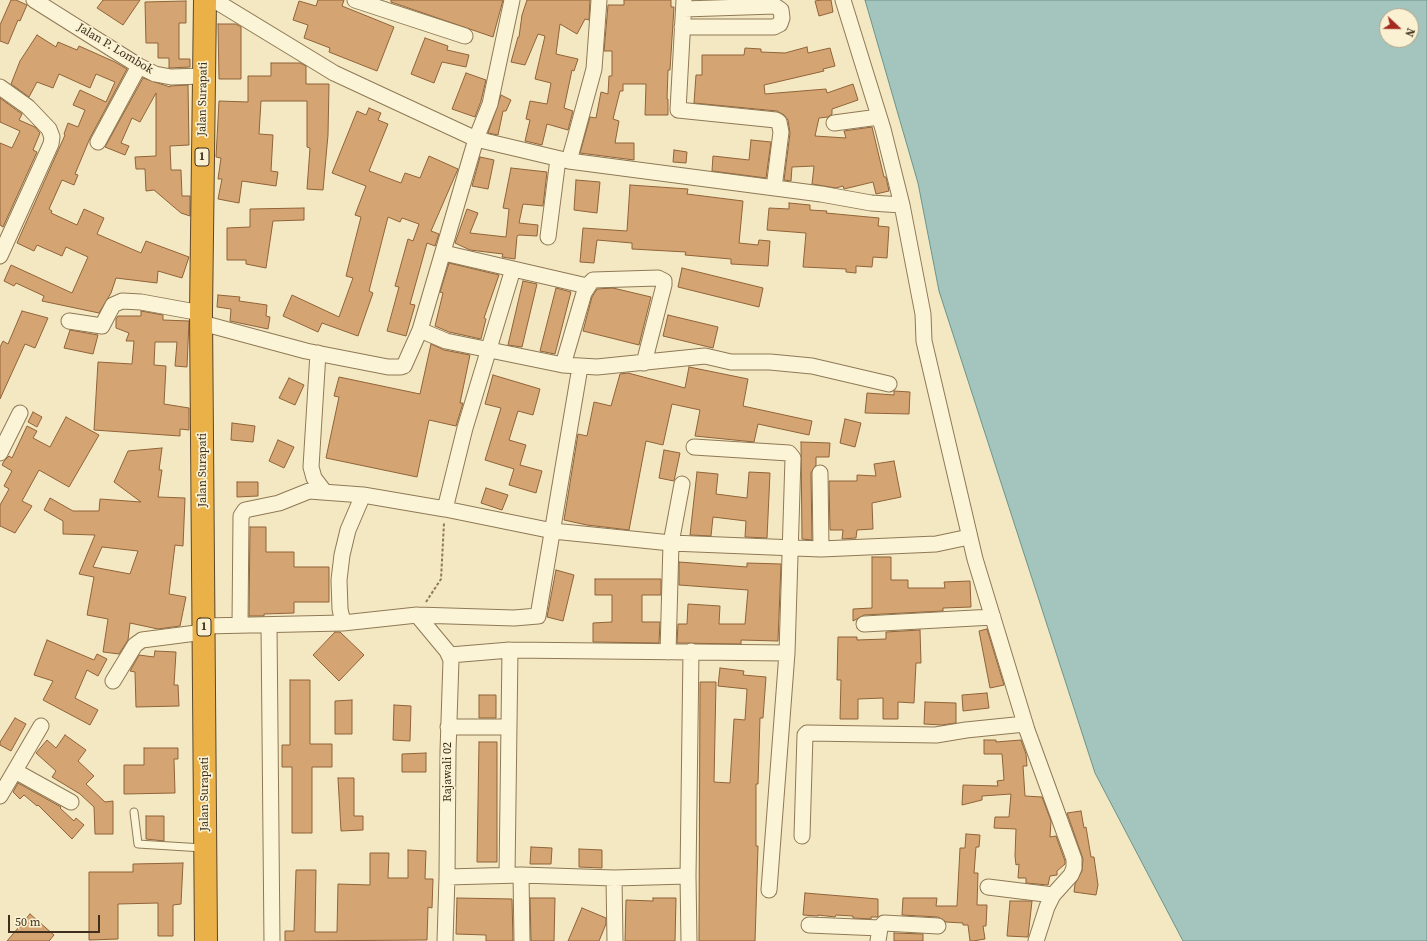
<!DOCTYPE html>
<style>
body{margin:0}
#map{position:relative;width:1427px;height:941px;overflow:hidden;background:#f3e8c1;font-family:"Source Serif 4",serif}
canvas{display:block}
.north{position:absolute;left:1379px;top:8px;width:40px;height:40px;box-sizing:border-box;background:#f9f1d2;border:1px solid #aea389;border-radius:50%;rotate:112deg;font-size:11px;font-weight:700;line-height:16px;text-align:center;color:#3d2f1c}
.north::after{content:'';display:block;margin:auto;width:14px;height:18px;background:#a42a20;clip-path:polygon(50% 0,100% 100%,50% 72%,0 100%)}
.scale{position:absolute;left:8px;top:915px;width:92px;height:18px;box-sizing:border-box;border:2px solid #3d2f1c;border-top:0;padding-left:5px;font-size:12px;line-height:14px;white-space:nowrap;color:#3d2f1c;-webkit-text-stroke:3px #f9f1d2;paint-order:stroke}
</style>
<div id="map">
<canvas width="1427" height="941"></canvas>
<div class="north">N</div>
<div class="scale">50 m</div>
</div>
<script>
const context = document.querySelector('canvas').getContext('2d');
context.lineJoin = 'round';
function fill(path, color) {
  context.fillStyle = color;
  context.fill(path, 'evenodd');
}
function shape(rows) {
  const path = new Path2D();
  for (const r of rows) {
    path.moveTo(r[0], r[1]);
    for (let i = 2; i < r.length; i += 2) path.lineTo(r[i], r[i + 1]);
  }
  return path;
}
function trace(path, color, width, dash) {
  context.strokeStyle = color;
  context.lineWidth = width;
  context.lineCap = dash ? 'butt' : 'round';
  context.setLineDash(dash || []);
  context.stroke(path);
}
function label(font, color, halo, rows, align = 'center') {
  context.font = font + ' "Source Serif 4",serif';
  context.lineWidth = 3.5;
  context.setLineDash([]);
  context.textBaseline = 'middle';
  context.strokeStyle = halo;
  context.fillStyle = color;
  for (const [text, x, y, turn = 0] of rows) {
    context.save();
    context.translate(x, y);
    context.rotate((+turn || 0) * Math.PI / 180);
    context.textAlign = isNaN(turn) ? turn : align;
    if (halo) context.strokeText(text, 0, 0);
    context.fillText(text, 0, 0);
    context.restore();
  }
}
const water = shape([
 [865,0,1427,0,1427,941,1183,941,1095,773,939,291,918,183,865,0],
 [1387,16,1411,16,1411,40,1387,40,1387,16]
]);
fill(water, '#a4c5be');
trace(water, '#6a948d', 1);
const building = shape([
 [11,0,16,0,27,5,20,21,18,20,8,44,0,41,0,25,11,0],
 [103,0,140,0,123,25,97,8,103,0],
 [318,0,344,0,342,6,394,27,377,71,329,52,330,48,304,38,308,25,293,20,299,1,316,6,318,0],
 [391,0,503,0,493,37,391,2,391,0],
 [527,0,590,0,589,20,585,19,577,34,560,24,556,54,578,59,574,71,572,70,564,108,573,111,568,130,547,124,542,145,525,141,530,120,526,119,530,101,547,104,551,83,535,79,545,36,538,34,525,65,511,62,518,37,519,37,522,15,527,0],
 [624,0,671,0,671,7,674,7,670,70,668,70,667,99,668,99,668,115,645,115,646,84,623,84,623,91,620,91,613,119,619,121,615,143,634,143,634,160,580,153,590,117,596,118,601,92,608,94,609,76,612,76,612,51,604,51,608,5,624,5,624,0],
 [821,0,831,0,833,12,819,16,815,1,821,0],
 [186,1,186,23,179,23,179,59,190,59,190,67,169,68,169,58,158,58,158,43,146,43,145,2,186,1],
 [218,24,236,24,241,27,241,79,219,79,218,24],
 [37,35,56,47,58,42,77,50,79,46,115,62,127,69,90,138,75,174,78,175,74,185,62,180,49,209,52,211,51,213,77,225,84,209,104,218,97,234,141,253,146,241,189,257,182,278,158,271,157,283,116,278,111,293,99,313,42,301,44,296,16,283,14,286,4,281,11,265,72,293,88,257,66,247,62,256,37,245,34,251,17,243,65,135,64,134,68,123,78,127,85,110,73,105,80,90,106,102,115,82,96,74,90,88,59,74,53,88,37,82,29,97,11,84,20,61,37,35],
 [425,38,448,46,447,50,469,55,466,67,442,62,434,83,411,74,425,38],
 [807,47,808,53,830,48,835,66,823,69,824,71,764,85,765,94,826,89,827,93,853,84,858,100,832,109,832,114,828,117,819,118,815,136,846,138,844,131,872,127,884,177,886,177,889,191,876,194,873,182,844,189,843,186,836,188,812,184,814,166,792,167,791,181,784,180,790,133,788,120,784,115,777,111,694,103,696,75,702,75,702,55,744,55,745,48,761,49,761,52,785,53,807,47],
 [271,63,300,63,306,66,306,84,329,84,328,135,323,190,307,189,310,148,307,147,307,101,261,101,259,134,273,135,271,171,278,172,276,186,242,181,239,203,218,199,222,179,218,179,221,158,216,157,219,101,248,102,248,76,271,76,271,63],
 [466,73,486,80,481,101,475,117,452,109,466,73],
 [143,78,170,87,170,86,188,85,189,145,170,146,171,170,181,170,182,196,190,196,190,216,181,213,154,190,146,191,145,169,136,169,135,157,156,156,156,93,140,122,132,118,121,143,129,146,125,155,105,147,143,78],
 [501,95,511,100,506,111,503,111,498,135,488,133,501,95],
 [0,98,22,114,19,120,35,127,40,133,33,150,37,152,3,227,0,225,0,143,12,148,20,131,0,122,0,98],
 [369,108,381,113,378,120,388,124,369,171,401,183,405,173,420,178,429,156,458,169,431,231,439,234,435,246,427,243,410,304,415,305,406,336,387,331,399,287,395,286,408,239,413,241,419,224,402,218,400,222,388,217,369,291,373,293,358,336,322,323,318,332,283,316,292,295,339,317,353,278,346,276,361,217,355,215,366,186,332,173,357,111,366,115,369,108],
 [751,140,771,142,766,178,712,171,713,156,749,160,751,140],
 [674,150,687,152,686,163,673,162,674,150],
 [480,157,494,160,488,189,472,186,480,157],
 [511,168,547,172,543,206,523,204,519,223,538,225,537,236,519,235,517,236,515,259,502,257,503,254,470,250,455,243,467,209,478,213,470,233,506,237,509,209,503,208,511,168],
 [576,180,600,182,597,213,574,210,576,180],
 [630,185,688,189,687,194,743,201,739,243,758,245,759,240,770,241,768,266,731,264,731,259,685,255,686,252,632,249,632,243,597,240,594,263,580,262,583,228,627,231,630,185],
 [789,203,810,205,810,210,827,211,826,213,879,218,878,226,889,227,887,258,873,257,872,267,856,266,856,273,846,272,846,269,803,267,806,233,767,230,769,208,789,209,789,203],
 [304,208,304,220,273,221,266,268,246,264,246,260,227,260,227,228,250,227,250,209,304,208],
 [449,263,499,275,484,318,486,319,481,339,449,332,435,326,443,293,440,292,449,263],
 [682,268,763,288,759,307,678,287,682,268],
 [523,281,537,284,522,347,508,345,523,281],
 [556,288,571,292,555,354,540,351,556,288],
 [613,288,651,297,639,345,583,331,592,297,597,289,613,288],
 [218,295,240,297,239,301,267,305,266,316,270,317,268,329,230,321,231,309,217,307,218,295],
 [22,311,48,318,35,348,25,344,0,399,0,347,3,341,8,344,22,311],
 [141,311,163,315,163,320,189,321,187,367,175,366,177,342,155,342,154,365,166,366,164,404,189,408,189,430,180,429,180,436,94,430,98,362,132,364,134,341,126,341,129,333,116,328,116,319,118,316,141,316,141,311],
 [668,315,718,327,713,348,663,336,668,315],
 [70,330,98,335,93,354,64,348,70,330],
 [431,344,444,350,470,355,460,403,463,403,456,426,429,420,417,477,326,458,339,397,334,396,339,377,420,394,431,344],
 [689,367,748,379,743,406,812,421,809,435,758,424,754,442,695,436,700,410,672,404,663,445,646,441,629,530,587,525,564,520,578,434,587,436,594,402,611,406,620,374,628,373,685,388,689,367],
 [493,375,540,389,533,415,518,411,509,440,526,445,520,465,542,471,536,493,509,485,514,469,485,460,501,408,485,404,493,375],
 [289,378,304,385,295,405,279,398,289,378],
 [894,391,910,392,909,414,865,413,867,393,894,395,894,391],
 [33,412,42,417,37,427,28,422,33,412],
 [66,417,99,435,69,487,39,470,22,501,32,506,15,533,0,526,0,505,9,489,4,486,12,471,2,465,4,461,9,456,12,458,27,426,37,431,33,438,50,447,66,417],
 [845,419,861,423,855,447,840,443,845,419],
 [232,423,255,426,253,442,231,440,232,423],
 [278,440,294,447,284,468,269,461,278,440],
 [801,442,830,443,829,457,816,457,816,465,811,473,812,540,802,539,801,442],
 [162,448,159,470,162,470,158,497,185,498,183,546,175,545,169,594,186,597,180,626,158,629,130,623,128,640,119,654,103,652,108,619,87,615,94,577,79,574,95,535,63,534,63,521,44,510,50,498,73,511,99,511,100,499,141,502,114,482,128,451,162,448],
 [102,547,138,551,130,574,93,567,102,547],
 [664,450,680,453,674,481,659,478,664,450],
 [894,461,901,497,872,503,873,529,857,530,856,538,842,539,843,530,830,530,829,481,857,481,857,475,876,476,874,464,894,461],
 [697,472,718,474,716,494,747,498,749,472,770,473,767,538,745,537,746,521,713,517,711,536,690,535,697,472],
 [237,482,258,482,258,496,237,497,237,482],
 [486,488,508,495,502,510,481,503,486,488],
 [250,527,266,527,266,552,294,552,294,567,329,567,329,602,294,602,294,613,264,614,264,616,249,616,250,527],
 [872,557,891,557,891,580,908,580,908,588,945,588,944,582,970,581,971,607,943,608,943,611,864,615,853,621,853,609,872,608,872,557],
 [679,562,747,567,747,563,781,564,778,641,741,640,741,644,677,643,678,624,687,624,688,604,720,606,719,624,745,624,748,590,679,585,679,562],
 [556,570,574,575,563,621,547,617,556,570],
 [595,579,661,579,661,595,642,595,642,622,660,622,659,643,593,642,593,623,612,622,612,595,595,595,595,579],
 [987,629,1004,685,990,688,979,631,987,629],
 [920,630,921,663,916,663,914,703,898,702,898,719,883,719,883,698,858,699,858,719,840,719,841,680,837,680,838,637,857,637,857,640,886,639,886,632,920,630],
 [335,632,340,632,364,655,339,681,313,655,335,632],
 [47,640,94,660,97,654,107,659,98,676,87,670,75,698,98,710,90,725,43,700,53,681,34,675,47,640],
 [155,651,176,652,174,685,178,685,179,706,136,707,135,672,130,671,139,655,154,657,155,651],
 [720,668,744,671,743,675,766,677,763,718,760,718,758,784,756,784,756,846,758,846,755,941,699,941,700,682,716,682,714,782,730,783,734,719,745,720,747,689,718,686,720,668],
 [290,680,310,680,310,744,332,744,332,767,312,767,312,833,292,833,292,767,282,767,282,745,290,745,290,680],
 [987,693,989,708,963,711,962,695,987,693],
 [479,695,496,695,496,718,479,718,479,695],
 [352,700,352,734,335,734,335,701,352,700],
 [925,702,956,703,956,723,942,725,924,724,925,702],
 [394,705,411,706,410,741,393,740,394,705],
 [15,718,26,724,11,751,0,745,0,742,15,718],
 [65,735,86,750,78,761,94,776,86,784,105,802,113,801,113,834,95,834,94,807,80,794,52,777,56,771,36,753,47,740,56,748,65,735],
 [984,740,996,740,996,742,1021,740,1026,754,1027,766,1023,766,1025,796,1042,797,1051,821,1050,837,1056,836,1065,861,1065,864,1057,871,1057,875,1050,876,1048,885,1026,883,1026,878,1018,878,1019,864,1016,865,1015,856,1016,829,994,828,995,817,1009,817,1011,794,982,796,982,800,962,805,963,785,998,786,997,781,1004,780,1002,754,984,754,984,740],
 [479,742,497,742,497,862,477,862,479,742],
 [144,748,178,748,178,759,174,759,175,793,124,794,124,765,144,765,144,748],
 [426,753,426,772,402,772,402,754,426,753],
 [338,778,354,778,354,816,363,816,363,830,341,831,338,778],
 [18,783,61,807,60,808,74,821,76,818,84,825,72,839,38,805,37,806,24,795,20,799,13,792,18,783],
 [1081,811,1084,828,1086,827,1091,857,1094,857,1098,885,1096,895,1074,892,1075,884,1082,871,1083,859,1067,813,1081,811],
 [146,816,164,816,164,841,146,839,146,816],
 [966,834,980,835,979,847,976,847,974,873,978,873,977,905,987,905,986,926,983,926,985,939,973,941,970,941,968,925,963,925,963,923,946,922,938,917,902,915,903,898,937,898,936,906,957,906,960,848,965,848,966,834],
 [531,847,552,848,551,864,530,864,531,847],
 [579,849,602,850,602,868,579,867,579,849],
 [408,850,426,851,425,879,433,879,432,908,428,907,427,940,285,941,285,931,294,931,296,870,316,870,315,932,337,932,338,884,370,885,370,853,389,853,388,878,408,878,408,850],
 [183,863,181,904,173,905,173,936,158,936,158,903,118,904,118,939,89,940,89,872,133,872,133,864,183,863],
 [805,893,878,899,878,917,871,917,871,919,853,918,853,916,836,915,835,917,818,915,818,916,803,915,805,893],
 [457,898,512,899,513,941,486,941,486,935,456,934,457,898],
 [530,898,555,898,554,941,531,941,530,898],
 [653,898,676,898,675,941,625,941,626,900,653,901,653,898],
 [1010,901,1032,901,1028,937,1007,936,1010,901],
 [582,908,606,918,606,924,599,941,568,941,582,908],
 [30,914,54,935,49,941,7,941,30,914],
 [894,933,923,934,923,941,894,941,894,933]
]);
fill(building, '#d5a473');
trace(building, '#906339', 1);
const lane = shape([
 [134,812,138,844,203,848]
]);
const street = shape([
 [34,0,139,66,155,74,171,77,203,76],
 [214,0,334,73,476,139,569,161,821,194,871,203,902,205,923,314,924,341,975,559,1027,730,1074,859,1074,868,1071,875,1053,895,1047,907,1036,941],
 [355,0,465,36],
 [684,0,678,110,776,120,779,122,781,132,774,188],
 [843,0,883,129,902,205],
 [682,27,774,27,780,24,782,18,781,10,775,6,684,9],
 [0,87,28,107,49,129,52,137,51,144,0,256],
 [834,123,879,117],
 [98,142,139,66],
 [569,161,594,69,599,0],
 [548,237,558,159],
 [444,253,587,286],
 [69,321,102,326,113,305,122,301,141,302,201,313],
 [202,323,306,351,388,367,401,367,404,366,420,330,476,139,490,104,512,0],
 [420,330,446,341,563,365,597,367,705,356,731,362,770,362,812,366,889,384],
 [318,353,311,467,314,478,324,491],
 [563,365,584,293,591,282,593,280,658,278,664,281,664,285,644,363],
 [694,447,789,453,793,458,787,653,769,890],
 [0,453,20,413],
 [820,473,821,549],
 [445,509,465,428,513,269],
 [417,615,447,651,451,660,448,751,447,877,445,941],
 [343,623,340,609,339,580,342,555,348,530,363,495],
 [864,624,993,617],
 [240,625,241,516,245,510,279,503,309,491,363,495,445,509,553,531,671,543,821,549,936,544,969,537],
 [269,625,272,941],
 [204,626,343,623,417,615,514,618,538,616,580,367],
 [668,652,671,543,682,484],
 [450,655,510,650,787,653],
 [113,681,135,645,142,640,204,632],
 [448,727,507,727],
 [15,771,71,802],
 [0,796,41,726],
 [802,836,805,735,807,733,936,735,966,730,1025,724],
 [507,875,510,650],
 [521,875,522,941],
 [447,877,521,875,614,878,688,876],
 [614,878,615,941],
 [988,887,1053,895],
 [809,925,880,928],
 [689,941,688,876,691,651],
 [878,941,880,928,884,923,938,926]
]);
const highway = shape([
 [205,0,201,313,206,941]
]);
trace(lane, '#8f7956', 9);
trace(street, '#8f7956', 17);
trace(highway, '#5c462b', 24);
trace(shape([
 [426,602,441,579,444,523]
]), '#8f7956', 2, [3, 2]);
trace(lane, '#fcf4d6', 7);
trace(street, '#fcf4d6', 15);
trace(highway, '#ebb149', 22);
for (const [x, y, w] of [
 [202,157,14],
 [204,627,14]
]) {
  const box = new Path2D();
  box.roundRect(x - w / 2, y - 9, w, 18, 3);
  context.fillStyle = '#f9f1d2';
  context.fill(box);
  trace(box, '#3d2f1c', 1);
}
label('bold 11px', '#3d2f1c', null, [
 ["1",202,157],
 ["1",204,627]
]);
label('12px', '#3d2f1c', '#f9f1d2', [
 ["Jalan P. Lombok",115,49,31],
 ["Jalan Surapati",203,99,-89],
 ["Jalan Surapati",203,470,-90],
 ["Rajawali 02",448,772,-90],
 ["Jalan Surapati",205,794,-90]
]);
</script>
